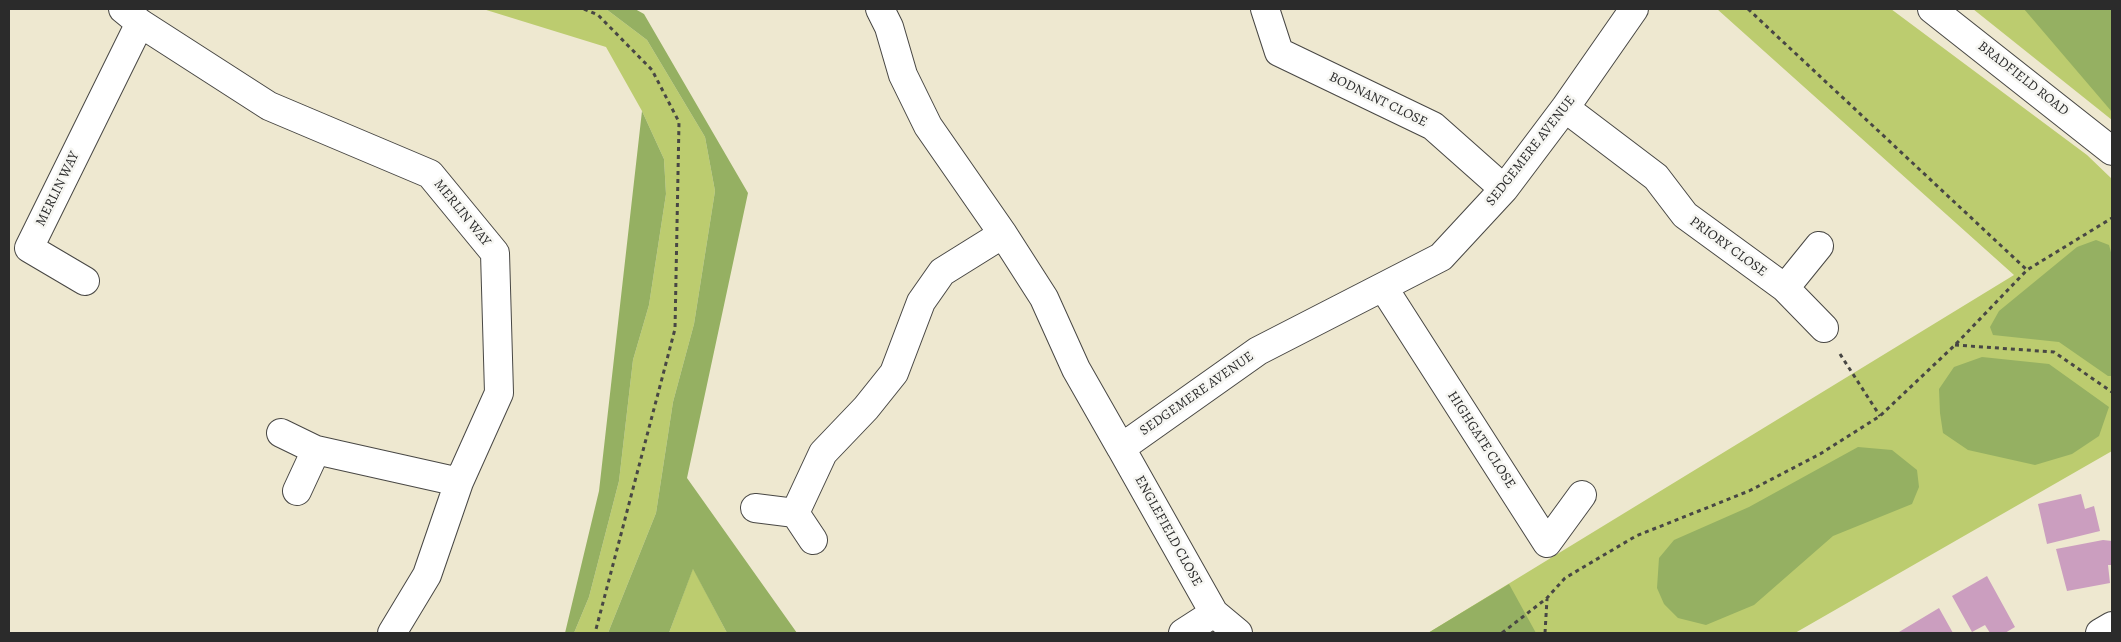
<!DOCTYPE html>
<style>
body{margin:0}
#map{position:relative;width:2121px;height:642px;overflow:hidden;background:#eee8d0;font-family:Alegreya,serif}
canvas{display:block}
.frame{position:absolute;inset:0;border:10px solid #2b2b2b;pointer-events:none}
</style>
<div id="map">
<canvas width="2121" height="642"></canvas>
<div class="frame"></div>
</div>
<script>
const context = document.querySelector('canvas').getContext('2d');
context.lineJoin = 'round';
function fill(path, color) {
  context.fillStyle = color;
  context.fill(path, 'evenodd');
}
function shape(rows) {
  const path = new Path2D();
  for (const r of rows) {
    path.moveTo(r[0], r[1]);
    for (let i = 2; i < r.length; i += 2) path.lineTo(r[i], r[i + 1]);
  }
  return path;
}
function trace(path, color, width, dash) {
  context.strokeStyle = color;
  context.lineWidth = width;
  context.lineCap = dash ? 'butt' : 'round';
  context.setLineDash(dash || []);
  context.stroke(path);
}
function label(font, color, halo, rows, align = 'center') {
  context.font = font + ' Alegreya,serif';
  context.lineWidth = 5;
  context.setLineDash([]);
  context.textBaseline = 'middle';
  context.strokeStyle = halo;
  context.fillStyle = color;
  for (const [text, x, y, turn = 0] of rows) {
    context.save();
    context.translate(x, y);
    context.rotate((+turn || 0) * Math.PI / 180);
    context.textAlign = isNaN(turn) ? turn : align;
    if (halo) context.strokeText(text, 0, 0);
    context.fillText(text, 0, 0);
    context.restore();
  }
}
fill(shape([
 [483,9,606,9,647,40,705,137,715,191,694,324,673,402,656,513,608,633,574,633,589,597,619,481,633,360,649,305,666,194,664,159,642,111,606,47],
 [1717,9,1891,9,2087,155,2112,179,2112,451,1795,633,1428,633,2014,275],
 [1973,9,2112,9,2112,120],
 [693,568,727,633,669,633]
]), '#bccc6f');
fill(shape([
 [606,9,635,9,644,14,748,193,687,478,797,633,727,633,693,569,669,633,608,633,656,513,673,402,694,324,715,191,705,137,647,40],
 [2024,9,2112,9,2112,112],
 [642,111,664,159,666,194,649,305,633,360,619,481,589,597,574,633,565,633,599,491],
 [2096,240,2109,245,2112,256,2112,376,2108,376,2059,342,1993,335,1990,327,1999,311,2077,247],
 [1982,357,2049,364,2109,407,2099,436,2072,454,2035,465,1968,450,1943,433,1940,413,1939,389,1954,367],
 [1858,447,1892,450,1917,470,1919,487,1912,504,1833,536,1754,605,1706,625,1678,618,1664,604,1657,588,1659,558,1674,540,1749,507],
 [1509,584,1536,633,1428,633]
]), '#95b062');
fill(shape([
 [2081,494,2085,509,2094,506,2100,531,2047,544,2038,504],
 [2103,540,2112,541,2112,565,2108,565,2110,583,2067,591,2056,549],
 [1987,576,2015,627,2005,633,1990,633,1985,625,1972,632,1952,596],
 [1939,608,1953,633,1900,633,1899,632]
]), '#cb9ebf');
const minor = shape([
 [123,9,140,23,269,106,430,174,495,253,499,393,459,482,427,575,392,633],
 [880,9,889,27,903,75,928,126,1003,234,1044,298,1076,369,1121,448,1258,351,1441,257,1504,189,1565,108,1634,9],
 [1265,9,1279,52,1433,126,1504,189],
 [1565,108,1656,177,1685,215,1785,288,1824,328],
 [85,281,29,248,140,23],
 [1383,287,1547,543,1582,495],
 [1785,288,1819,246],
 [281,433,316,450,459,482],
 [1121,448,1214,613,1238,633],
 [297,491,316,450],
 [755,508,795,513],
 [813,540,795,513,823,453,866,408,894,373,921,302,942,272,1003,234],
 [1183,633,1214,613],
 [2100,633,2112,626]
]);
const secondary = shape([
 [1932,9,2112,151]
]);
trace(minor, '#484744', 30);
trace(secondary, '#484744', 30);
trace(shape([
 [584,9,598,15,652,70,679,122,675,329,595,633],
 [1748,9,2027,270],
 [1955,345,2054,352,2112,392],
 [1840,354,1880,416],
 [1502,633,1547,598,1565,578,1636,536,1749,491,1820,454,1880,416,1955,345,2027,270,2112,218],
 [1545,633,1547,599]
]), '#484744', 3, [4, 4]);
trace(minor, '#fff', 28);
trace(secondary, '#fff', 28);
label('14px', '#2b2b2b', '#f6f6f2', [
 ["BRADFIELD ROAD",2023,79,38],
 ["BODNANT CLOSE",1378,100,26],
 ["SEDGEMERE AVENUE",1531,151,-52],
 ["MERLIN WAY",58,189,-64],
 ["MERLIN WAY",462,213,51],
 ["PRIORY CLOSE",1728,247,36],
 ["SEDGEMERE AVENUE",1197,394,-35],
 ["HIGHGATE CLOSE",1481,440,57],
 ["ENGLEFIELD CLOSE",1168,531,61]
]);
</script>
